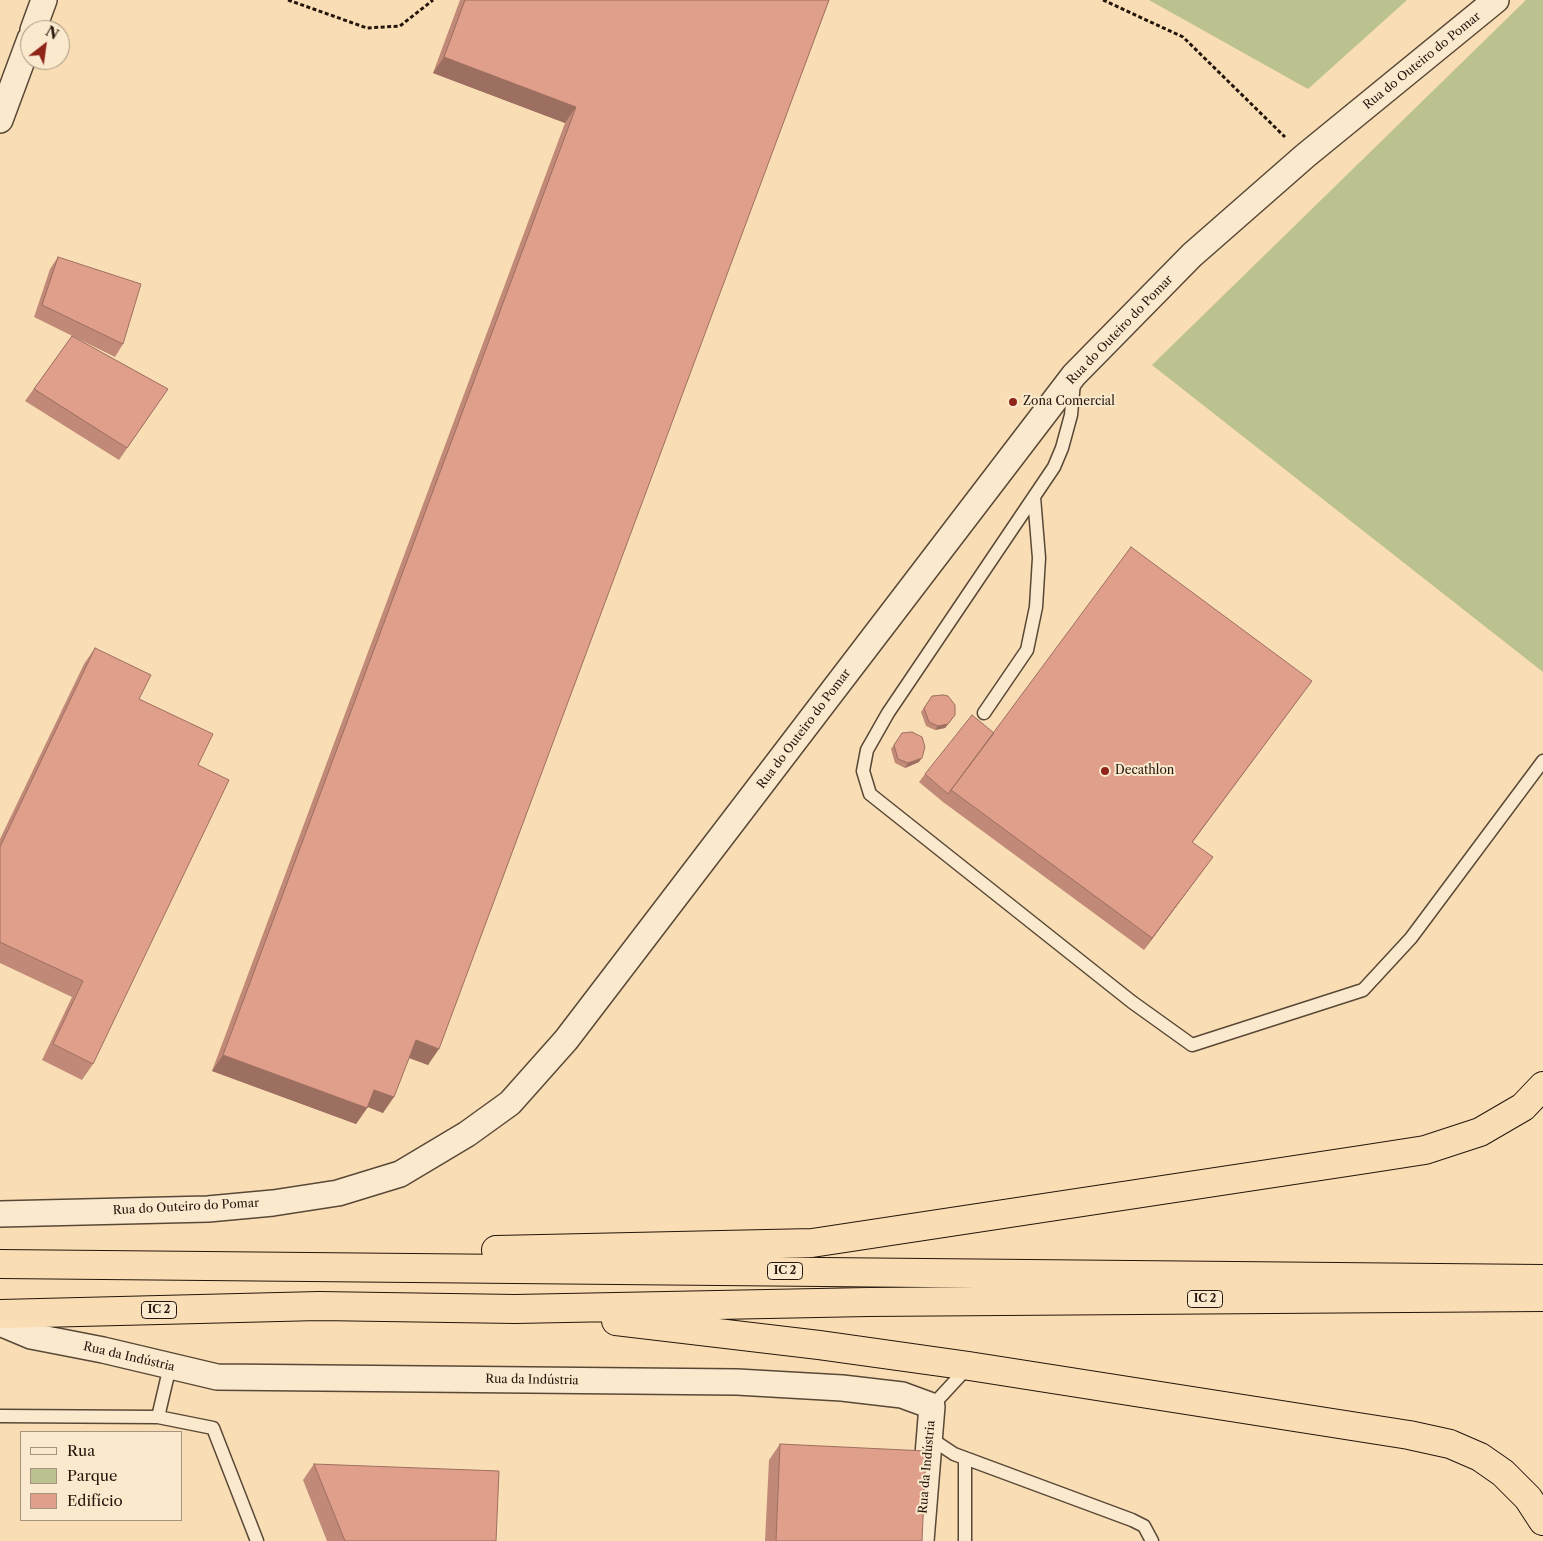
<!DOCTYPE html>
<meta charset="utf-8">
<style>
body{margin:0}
#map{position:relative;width:1543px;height:1541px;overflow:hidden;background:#f9ddb4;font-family:"Libre Caslon Text",serif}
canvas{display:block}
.legend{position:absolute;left:20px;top:1431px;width:162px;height:90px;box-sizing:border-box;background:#fbe9ce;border:1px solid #a59580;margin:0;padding:6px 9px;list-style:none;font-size:15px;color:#24160c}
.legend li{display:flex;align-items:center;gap:10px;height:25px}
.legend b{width:25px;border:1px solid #a59580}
.north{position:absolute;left:20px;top:20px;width:50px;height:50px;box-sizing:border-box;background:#fbe9ce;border:1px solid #a59580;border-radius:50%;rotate:30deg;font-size:14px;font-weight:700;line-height:20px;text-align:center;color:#24160c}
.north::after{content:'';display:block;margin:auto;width:18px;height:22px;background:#8f2418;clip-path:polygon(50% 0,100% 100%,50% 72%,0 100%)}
</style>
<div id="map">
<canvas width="1543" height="1541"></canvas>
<ul class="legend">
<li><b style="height:6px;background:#fbe9ce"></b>Rua</li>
<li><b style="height:14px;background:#bbc28f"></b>Parque</li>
<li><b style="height:14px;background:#e09f8a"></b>Edifício</li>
</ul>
<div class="north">N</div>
</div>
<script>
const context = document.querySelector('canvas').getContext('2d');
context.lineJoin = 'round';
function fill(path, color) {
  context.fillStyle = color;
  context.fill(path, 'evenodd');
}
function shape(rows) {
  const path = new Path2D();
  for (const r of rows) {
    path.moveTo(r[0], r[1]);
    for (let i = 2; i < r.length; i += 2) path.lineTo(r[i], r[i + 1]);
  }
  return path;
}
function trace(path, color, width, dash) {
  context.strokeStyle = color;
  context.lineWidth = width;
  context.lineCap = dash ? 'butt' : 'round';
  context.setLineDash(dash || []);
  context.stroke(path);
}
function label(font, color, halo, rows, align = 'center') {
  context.font = font + ' "Libre Caslon Text",serif';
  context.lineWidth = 4;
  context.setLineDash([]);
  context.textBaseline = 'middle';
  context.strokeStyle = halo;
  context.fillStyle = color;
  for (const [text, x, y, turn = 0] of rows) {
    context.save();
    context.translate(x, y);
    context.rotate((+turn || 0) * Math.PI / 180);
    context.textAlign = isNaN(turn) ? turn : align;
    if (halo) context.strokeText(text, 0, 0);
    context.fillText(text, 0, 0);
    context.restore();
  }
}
fill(shape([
 [1149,0,1407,0,1308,89],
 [1526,0,1543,0,1543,672,1152,365]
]), '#bbc28f');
const service = shape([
 [1074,382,1071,415,1062,448,1054,467,888,713,867,750,863,771,870,794,1132,1002,1192,1045,1363,990,1411,938,1543,761],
 [984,713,1027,650,1036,607,1039,558,1034,497],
 [932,1406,969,1366],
 [0,1416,158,1417,213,1428,257,1541],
 [158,1417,170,1366],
 [930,1438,954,1454,1132,1520,1144,1526,1152,1541],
 [965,1458,965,1541]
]);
const minor = shape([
 [33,30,44,0],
 [0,120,30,39],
 [0,1214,208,1209,273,1203,338,1193,400,1174,467,1134,510,1103,566,1040,1074,375,1192,255,1305,156,1496,0],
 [0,1323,31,1336,103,1350,217,1377,737,1382,842,1388,902,1395,932,1406,921,1541]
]);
const trunk = shape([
 [496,1250,812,1243,1367,1159,1425,1150,1480,1132,1523,1107,1543,1086],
 [0,1264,1542,1279],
 [0,1314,319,1306,515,1309,868,1302,1543,1297],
 [616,1321,819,1345,969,1366,1409,1435,1450,1444,1480,1457,1503,1473,1528,1498,1543,1521]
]);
trace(service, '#594836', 15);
trace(minor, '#594836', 28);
trace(trunk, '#24160c', 30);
trace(shape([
 [288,0,367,28,400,26,433,0],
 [1103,0,1183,37,1285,137]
]), '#24160c', 3, [4, 2.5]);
trace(service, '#fbe9ce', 12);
trace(minor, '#fbe9ce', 25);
trace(trunk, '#f9ddb4', 28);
fill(shape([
 [460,0,829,0,428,1065,409,1058,383,1113,368,1107,356,1124,212,1071,565,123,433,73],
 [58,257,123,344,115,357,34,317,50,269],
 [72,336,168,389,119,460,25,401],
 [95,648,139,699,93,1064,82,1080,42,1060,72,997,0,963,0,839,84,664],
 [1303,693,1192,843,1213,857,1144,950,943,802,919,782,925,774,994,733],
 [932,696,952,719,945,728,935,730,926,726,921,712],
 [902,733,919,762,905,768,895,763,891,749],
 [780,1444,922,1541,765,1541,769,1460],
 [314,1464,496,1541,327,1541,303,1480]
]), '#c18977');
fill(shape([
 [444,57,576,107,565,123,433,73],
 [955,715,945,728,935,730,938,726],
 [922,758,919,762,905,768,908,763],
 [1213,857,1204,869,1144,950,1152,938],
 [416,1040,439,1049,428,1065,404,1056],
 [223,1055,367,1108,356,1124,212,1071],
 [374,1090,394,1097,383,1113,363,1105]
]), '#9d6f61');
const building = shape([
 [465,0,829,0,439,1049,416,1040,394,1097,374,1090,367,1108,223,1055,576,107,444,57,465,0],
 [58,257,141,284,123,344,42,305,58,257],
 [72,336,168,389,127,448,34,389,72,336],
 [1131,547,1312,681,1192,842,1213,857,1152,938,951,790,1131,547],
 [95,648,151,675,139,699,213,734,198,765,229,780,93,1064,53,1044,83,981,0,942,0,847,95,648],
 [943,695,948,696,955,705,955,715,948,724,938,726,929,722,924,708,932,696,943,695],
 [972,715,994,733,948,794,925,774,972,715],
 [912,732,922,737,925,747,922,758,908,763,898,759,894,745,902,733,912,732],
 [780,1444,926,1451,922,1541,776,1541,780,1444],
 [314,1464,499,1471,496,1541,345,1541,314,1464]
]);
fill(building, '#e09f8a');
trace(building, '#9d6f61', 1);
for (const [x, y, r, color] of [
 [1013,402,5,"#8f2418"],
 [1105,771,5,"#8f2418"]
]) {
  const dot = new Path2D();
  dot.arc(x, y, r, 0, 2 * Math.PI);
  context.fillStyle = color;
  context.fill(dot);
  trace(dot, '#fbe9ce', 2);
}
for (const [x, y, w] of [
 [785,1271,35],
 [1205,1299,35],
 [159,1310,35]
]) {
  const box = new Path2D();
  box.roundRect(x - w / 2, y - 8.5, w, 17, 4);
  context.fillStyle = '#fbe9ce';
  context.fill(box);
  trace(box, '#24160c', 1);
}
label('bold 11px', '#24160c', null, [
 ["IC 2",785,1271],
 ["IC 2",1205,1299],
 ["IC 2",159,1310]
]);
label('12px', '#24160c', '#fbe9ce', [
 ["Rua do Outeiro do Pomar",1422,61,-39],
 ["Rua do Outeiro do Pomar",1120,330,-46],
 ["Rua do Outeiro do Pomar",804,729,-53],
 ["Rua do Outeiro do Pomar",186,1207,-3],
 ["Rua da Indústria",129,1357,13],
 ["Rua da Indústria",532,1380,1],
 ["Rua da Indústria",927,1467,-85]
]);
label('12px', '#24160c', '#fbe9ce', [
 ["Zona Comercial",1023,402],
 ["Decathlon",1115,771]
], 'left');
</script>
